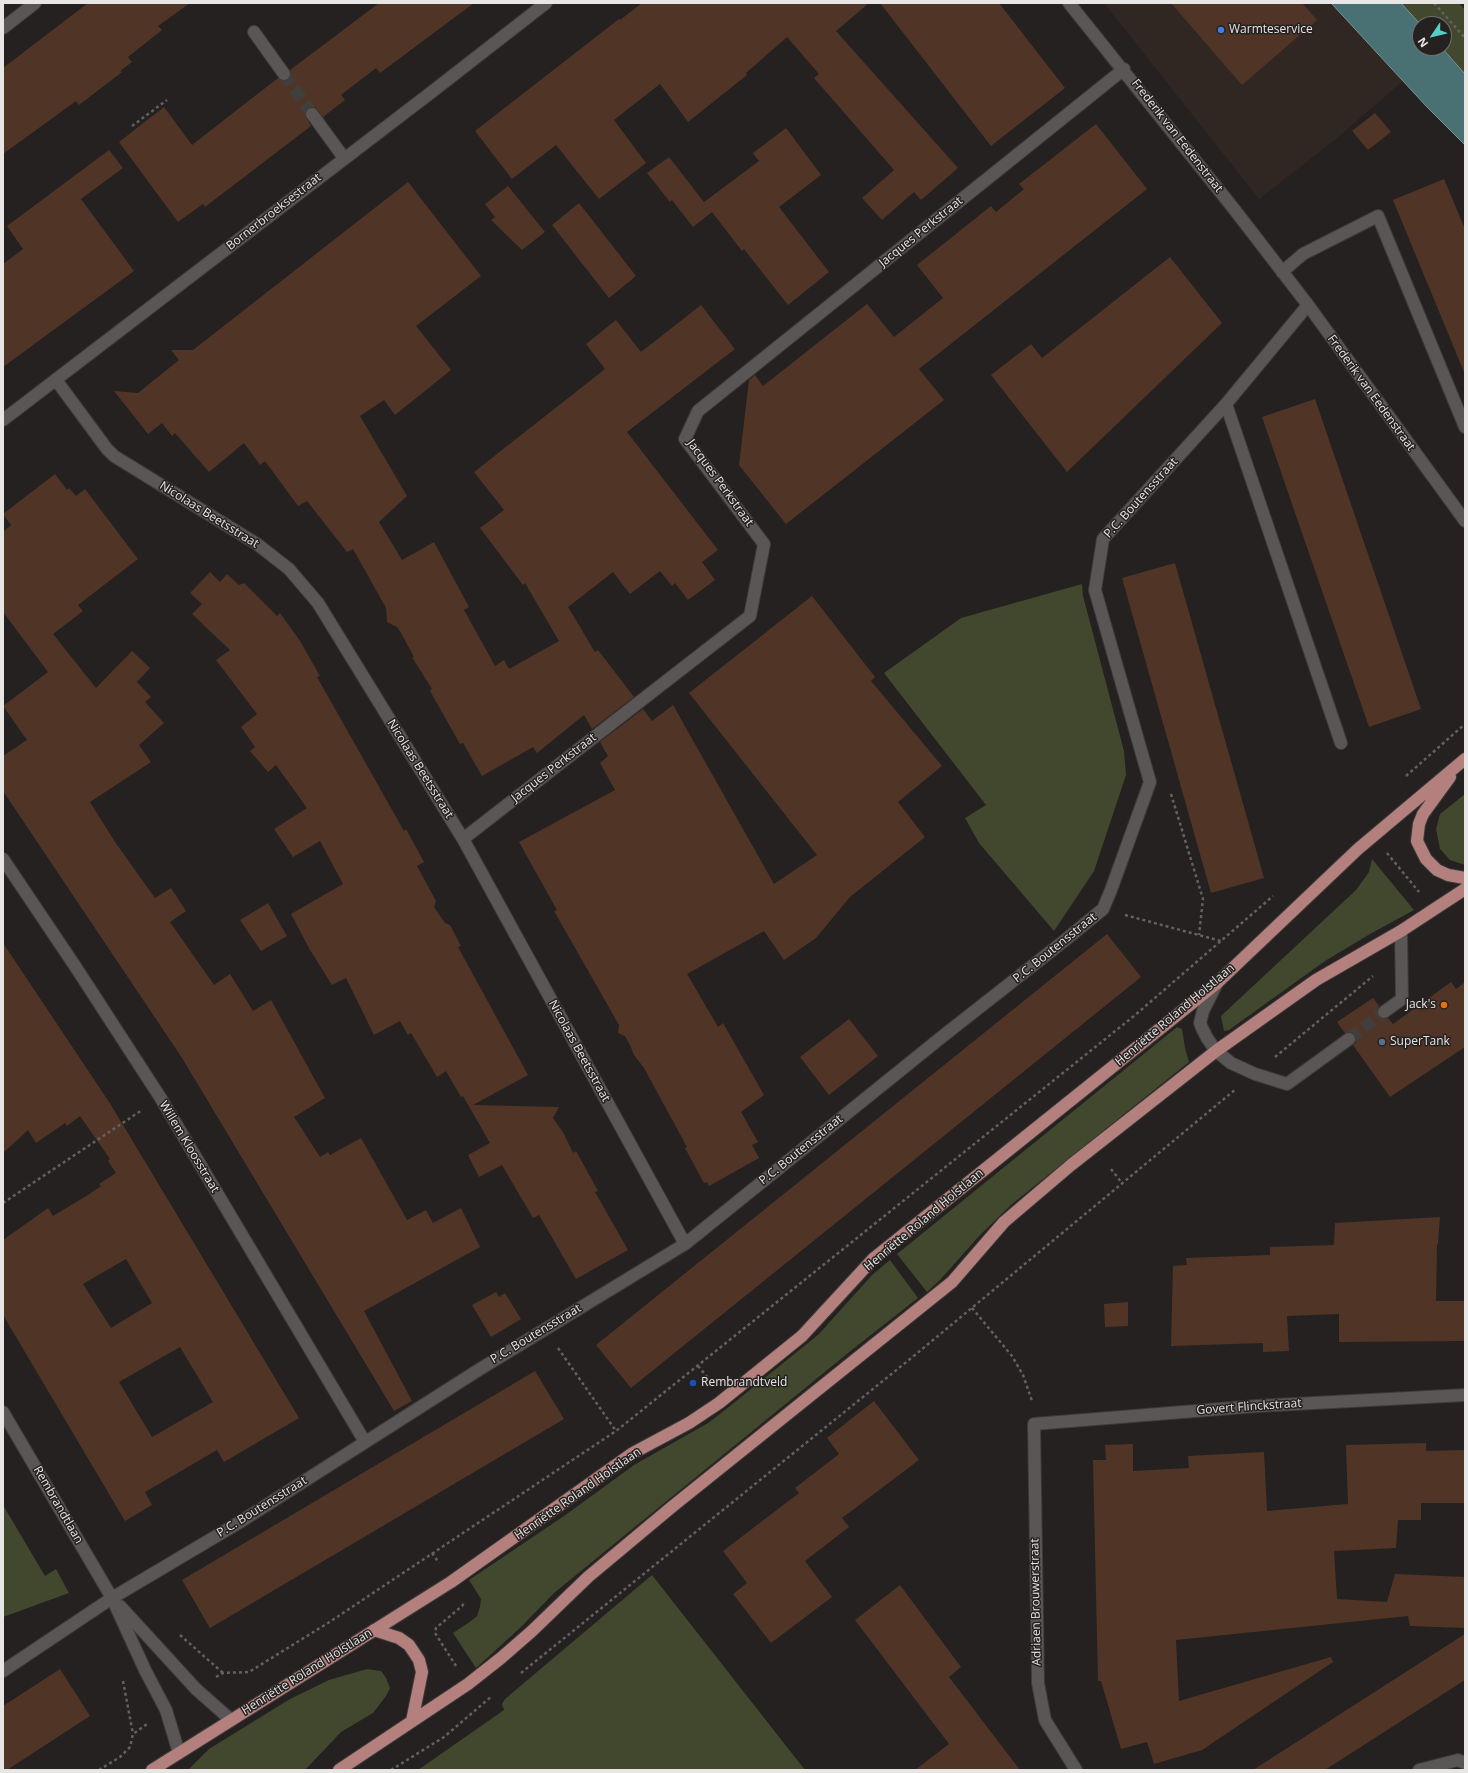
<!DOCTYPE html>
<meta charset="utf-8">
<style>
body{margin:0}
#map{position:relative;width:1468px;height:1773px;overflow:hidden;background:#242120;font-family:"Open Sans",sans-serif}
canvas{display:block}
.frame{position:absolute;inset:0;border:4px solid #e8e6e5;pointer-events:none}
.north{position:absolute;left:1412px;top:16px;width:40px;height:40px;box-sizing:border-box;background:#242120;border:1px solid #72706f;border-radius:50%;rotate:235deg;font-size:11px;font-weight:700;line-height:16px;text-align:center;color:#e8e6e5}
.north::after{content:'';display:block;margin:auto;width:14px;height:18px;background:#56cec4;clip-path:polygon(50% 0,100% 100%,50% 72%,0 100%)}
</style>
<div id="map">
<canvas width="1468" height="1773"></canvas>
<div class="frame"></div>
<div class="north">N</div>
</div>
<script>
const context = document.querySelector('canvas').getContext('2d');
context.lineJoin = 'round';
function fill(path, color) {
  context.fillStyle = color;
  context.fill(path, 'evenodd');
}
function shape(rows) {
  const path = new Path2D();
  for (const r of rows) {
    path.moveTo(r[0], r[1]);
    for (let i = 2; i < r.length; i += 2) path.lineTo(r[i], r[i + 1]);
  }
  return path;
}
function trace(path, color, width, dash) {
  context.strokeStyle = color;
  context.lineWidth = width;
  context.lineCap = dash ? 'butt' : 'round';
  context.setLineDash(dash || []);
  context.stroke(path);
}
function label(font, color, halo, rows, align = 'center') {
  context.font = font + ' "Open Sans",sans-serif';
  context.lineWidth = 3;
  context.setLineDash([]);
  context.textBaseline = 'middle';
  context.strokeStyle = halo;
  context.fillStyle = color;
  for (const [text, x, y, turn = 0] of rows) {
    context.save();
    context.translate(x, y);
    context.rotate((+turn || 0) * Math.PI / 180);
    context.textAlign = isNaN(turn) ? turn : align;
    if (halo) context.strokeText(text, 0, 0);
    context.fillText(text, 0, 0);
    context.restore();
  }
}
fill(shape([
 [1104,3,1331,3,1403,81,1336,139,1259,199]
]), '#302723');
fill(shape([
 [1401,3,1459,3,1465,10,1465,74,1442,48,1444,48,1444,24,1420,24],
 [1082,584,1083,596,1124,751,1126,775,1094,871,1054,931,979,843,965,818,986,805,884,673,961,618],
 [1465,794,1465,865,1450,860,1440,849,1436,829,1440,814],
 [1372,859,1414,910,1370,934,1325,961,1229,1030,1224,1031,1221,1016,1356,890,1369,872],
 [1177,1027,1182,1029,1185,1048,1189,1062,1012,1204,980,1235,940,1280,927,1292,897,1254],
 [890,1260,918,1298,853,1349,554,1593,521,1627,476,1668,453,1633,471,1621,477,1616,480,1607,481,1599,469,1580,564,1516,634,1465,708,1423,725,1410,819,1334,872,1275],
 [3,1505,45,1576,56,1569,69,1593,3,1617],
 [652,1575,805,1770,418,1770,504,1710,502,1704,505,1699],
 [367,1669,381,1671,386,1678,390,1688,386,1696,373,1713,341,1732,305,1770,188,1770,209,1749,290,1699,329,1680]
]), '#42482e');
const water = shape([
 [1331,3,1401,3,1420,24,1420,48,1442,48,1465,74,1465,145,1427,107,1331,3]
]);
fill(water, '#497174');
trace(water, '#799496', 1);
fill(shape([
 [88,3,190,3,158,26,162,30,128,57,132,62,120,71,122,72,79,105,76,101,3,154,3,68],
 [379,3,474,3,380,73,376,68,341,95,345,100,323,117,315,107,307,108,305,115,311,126,205,207,203,204,178,222,119,142,164,107,192,145,278,78,284,81,289,80,291,74,290,70],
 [642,3,869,3,836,31,958,168,921,200,914,192,882,220,862,198,894,170,814,78,819,74,787,37,746,73,747,75,688,122,660,84,614,120,646,163,599,199,556,145,512,179,475,131,619,19,620,20],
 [880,3,999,3,1065,88,991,146],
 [1171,3,1302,3,1317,20,1242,85],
 [1375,113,1391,132,1368,150,1352,131],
 [1096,124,1147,189,919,369,944,400,786,524,739,465,749,380,755,375,763,386,867,304,894,337,943,298,917,265,991,206,996,212,1024,189,1019,184],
 [786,128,821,175,779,207,829,272,788,305,744,249,742,251,712,212,693,227,672,200,670,202,647,173,669,157,704,202,759,161,753,153],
 [109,150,123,168,81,199,134,271,3,367,3,264,23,249,7,226],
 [1444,179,1465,229,1464,372,1393,200],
 [408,182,481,276,416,326,451,370,395,415,384,400,360,416,407,496,379,522,402,560,434,542,469,607,464,610,495,666,504,660,509,669,559,641,525,583,523,585,480,528,504,510,474,472,605,369,586,344,616,320,641,352,701,305,735,349,627,432,718,550,702,562,715,580,688,600,675,583,672,586,660,571,630,594,613,572,568,607,595,652,598,650,634,697,592,729,584,715,537,753,533,747,482,776,463,743,460,744,430,691,432,689,412,657,414,657,401,633,397,627,387,622,386,608,353,549,347,552,307,501,298,506,265,461,260,465,244,443,209,472,175,433,172,436,162,423,148,434,114,391,138,393,179,360,171,350,193,350],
 [508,186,545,232,522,250,491,220,495,217,485,204],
 [579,203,636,276,609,298,552,225],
 [1170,257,1222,323,1067,472,991,375,1031,344,1042,358],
 [1315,399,1421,709,1369,727,1262,417],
 [55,474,67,490,69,488,76,496,85,489,138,559,78,605,83,611,53,634,96,688,132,651,150,668,137,682,151,697,145,702,164,723,139,745,151,762,90,802,115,842,155,898,171,888,186,911,170,922,214,985,230,974,253,1011,271,1000,325,1098,294,1117,320,1157,328,1152,330,1155,361,1138,407,1220,426,1210,433,1223,461,1208,480,1247,364,1311,412,1401,394,1411,182,1058,3,791,3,756,27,740,3,706,48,672,3,612,3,532,11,525,3,514],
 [1175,563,1264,878,1211,893,1122,578],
 [210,572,220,582,227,574,239,585,244,583,277,616,280,613,300,641,320,676,317,677,404,831,406,829,424,862,417,866,436,901,434,907,445,923,450,925,461,946,458,947,528,1075,473,1105,559,1107,553,1118,564,1134,573,1153,576,1151,598,1191,595,1192,628,1250,576,1279,539,1215,533,1218,502,1165,479,1177,468,1155,490,1143,463,1096,461,1097,446,1071,437,1077,411,1033,408,1035,400,1021,374,1035,346,978,332,985,310,950,291,914,343,884,320,841,293,857,274,829,307,808,276,765,268,772,250,751,255,747,241,727,257,714,216,660,230,650,192,614,202,604,190,593],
 [812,596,875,677,871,681,942,766,898,802,925,837,850,897,816,938,784,960,764,931,687,974,718,1027,723,1023,764,1095,741,1112,758,1142,752,1145,759,1158,709,1186,707,1182,704,1183,685,1148,687,1147,644,1068,634,1055,630,1045,625,1036,618,1033,619,1025,554,911,557,910,519,842,615,790,600,763,608,756,600,742,643,709,652,721,673,705,774,884,817,855,689,693],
 [268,903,287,936,261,951,240,920],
 [1107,934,1141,977,631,1388,596,1345],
 [3,943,111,1105,299,1418,224,1462,217,1450,145,1492,152,1505,125,1521,3,1315,3,1240,48,1208,53,1216,88,1195,101,1186,99,1184,116,1173,108,1161,110,1159,80,1116,67,1126,65,1123,36,1143,28,1130,3,1153],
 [126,1259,152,1303,111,1328,83,1284],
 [180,1347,213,1402,152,1437,119,1382],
 [1451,982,1456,989,1465,982,1465,1047,1390,1097,1353,1045,1356,1042,1355,1035,1352,1032,1345,1033,1337,1022,1373,998,1379,1006,1377,1012,1378,1017,1384,1019,1388,1018,1393,1024],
 [849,1019,878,1056,829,1095,800,1057],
 [1440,1217,1438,1244,1437,1244,1436,1301,1465,1301,1465,1341,1339,1342,1339,1314,1287,1316,1289,1351,1263,1352,1263,1343,1171,1346,1173,1266,1187,1265,1186,1258,1270,1255,1270,1247,1334,1245,1335,1223],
 [496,1292,499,1297,505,1293,521,1319,491,1337,472,1305],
 [1128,1302,1128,1326,1105,1327,1104,1304],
 [535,1371,564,1419,210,1628,182,1580],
 [874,1401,919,1460,842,1518,849,1527,805,1561,832,1597,771,1643,733,1594,747,1583,723,1551,799,1493,795,1488,839,1454,827,1438],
 [1426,1443,1426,1451,1465,1450,1465,1503,1421,1503,1421,1520,1398,1520,1396,1548,1334,1551,1337,1599,1387,1602,1395,1574,1465,1577,1465,1628,1410,1626,1408,1616,1176,1640,1179,1701,1331,1657,1333,1662,1202,1750,1154,1764,1147,1742,1121,1749,1101,1681,1098,1681,1093,1460,1106,1460,1105,1445,1133,1444,1133,1471,1189,1468,1188,1456,1264,1452,1267,1511,1348,1504,1346,1445],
 [900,1585,961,1667,949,1677,1020,1770,915,1770,949,1744,855,1620],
 [1465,1634,1465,1680,1325,1770,1253,1770],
 [60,1669,90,1716,7,1770,3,1770,3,1706]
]), '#503527');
trace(shape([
 [284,74,312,114],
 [1349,1039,1384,1012]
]), '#413f3e', 12, [12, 6]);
const minor = shape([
 [1069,3,1234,209,1308,305,1465,521],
 [3,28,35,3],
 [254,32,284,74],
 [312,114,344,158],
 [1282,272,1303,254,1378,216,1465,427],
 [56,380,107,449,114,456,257,544,289,569,318,603,463,839,685,1244],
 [1226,404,1341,743],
 [3,420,433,91,546,3],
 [463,839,750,616,764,544,685,439,698,411,1124,69],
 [3,859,75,966,160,1097,365,1442],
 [1217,983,1203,1011,1200,1023,1202,1028,1207,1038,1216,1051,1231,1063,1255,1074,1287,1084,1349,1039],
 [1384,1012,1402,999,1401,931],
 [3,1412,112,1598,145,1670,166,1710,179,1753],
 [120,1606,196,1689,231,1720],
 [3,1671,112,1598,240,1522,480,1369,685,1244,943,1036,1064,941,1103,909,1111,890,1150,782,1095,590,1103,539,1226,404,1308,305],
 [1076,1770,1045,1720,1038,1683,1034,1424,1257,1406,1465,1395],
 [1419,1770,1458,1760,1465,1763]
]);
const major = shape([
 [1450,777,1423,814,1419,824,1417,841,1426,859,1437,870,1448,875,1465,878],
 [374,1630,399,1638,409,1645,419,1660,422,1672,412,1721],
 [152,1770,451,1582,633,1453,689,1423,719,1403,802,1336,873,1259,1217,983,1358,849,1465,759],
 [339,1770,468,1684,501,1658,532,1631,588,1577,673,1506,952,1282,1004,1222,1071,1165,1216,1051,1316,980,1401,931,1465,889]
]);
trace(minor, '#3d3b39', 14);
trace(major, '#3d3b39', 14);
trace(shape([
 [1434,3,1465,38],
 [132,126,167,100],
 [1406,776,1465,724],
 [1171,794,1203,899,1199,935],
 [1387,853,1419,892],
 [1125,915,1221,941],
 [1275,1057,1373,976],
 [1111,1169,1122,1183],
 [3,1203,142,1110],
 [972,1308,1012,1356,1023,1375,1032,1401],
 [558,1348,616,1431],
 [698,1366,709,1379],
 [432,1553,439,1563],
 [180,1635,223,1673],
 [456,1666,435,1633,436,1628,462,1606,464,1603,463,1601],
 [521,1673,915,1355,1236,1089],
 [216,1677,223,1673,249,1672,328,1623,616,1431,1134,1016,1273,896],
 [123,1681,133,1734],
 [99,1770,120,1757,130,1747,133,1734,147,1724],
 [391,1770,444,1737,492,1696]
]), '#646160', 2.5, [3, 3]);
trace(minor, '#595655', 12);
trace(major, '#b4807d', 12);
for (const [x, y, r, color] of [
 [1221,30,4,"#3f7fe0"],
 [1444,1005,4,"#e8710a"],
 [1382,1042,4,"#5c6f8a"],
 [693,1383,4,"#1a4fb4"]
]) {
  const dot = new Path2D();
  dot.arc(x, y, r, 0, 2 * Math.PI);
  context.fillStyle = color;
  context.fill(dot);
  trace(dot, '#242120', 1.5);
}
label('12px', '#e8e6e5', '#242120', [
 ["Warmteservice",1229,30],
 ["Jack's",1436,1005,"right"],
 ["SuperTank",1390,1042],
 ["Rembrandtveld",701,1383]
], 'left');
label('12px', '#e8e6e5', '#242120', [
 ["Frederik van Eedenstraat",1177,136,52],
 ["Bornerbroeksestraat",274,212,-38],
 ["Jacques Perkstraat",921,232,-39],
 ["Frederik van Eedenstraat",1371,393,54],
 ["Jacques Perkstraat",720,483,54],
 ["P.C. Boutensstraat",1141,498,-48],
 ["Nicolaas Beetsstraat",209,515,32],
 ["Jacques Perkstraat",554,768,-38],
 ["Nicolaas Beetsstraat",420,769,58],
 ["P.C. Boutensstraat",1055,948,-39],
 ["Henriëtte Roland Holstlaan",1175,1015,-40],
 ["Nicolaas Beetsstraat",579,1051,61],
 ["Willem Kloosstraat",189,1147,59],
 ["P.C. Boutensstraat",801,1150,-39],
 ["Henriëtte Roland Holstlaan",924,1220,-40],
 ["P.C. Boutensstraat",536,1334,-31],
 ["Govert Flinckstraat",1249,1407,-4],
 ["Henriëtte Roland Holstlaan",578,1494,-35],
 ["Rembrandtlaan",58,1505,60],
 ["P.C. Boutensstraat",262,1507,-32],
 ["Adriaen Brouwerstraat",1036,1602,-91],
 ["Henriëtte Roland Holstlaan",307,1672,-32]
]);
</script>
